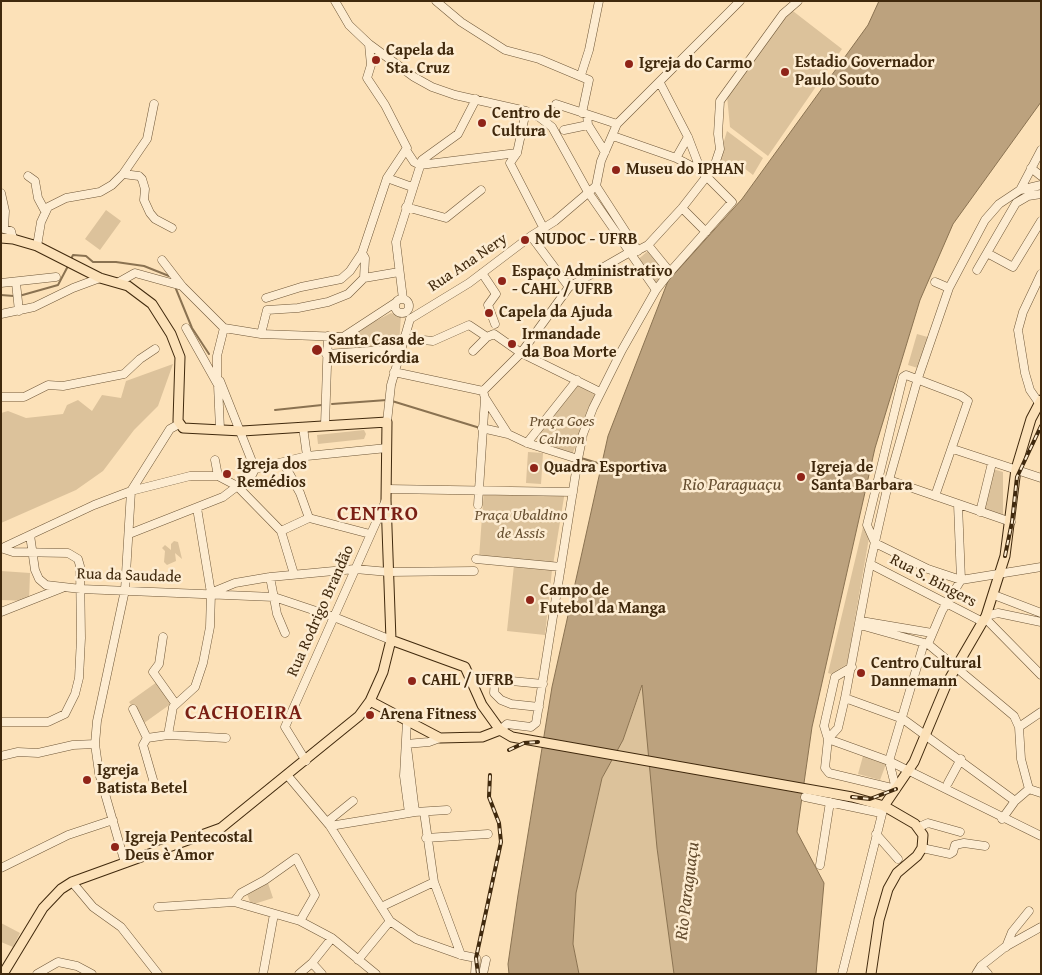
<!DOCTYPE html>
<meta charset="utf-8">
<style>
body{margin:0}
#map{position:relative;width:1042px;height:975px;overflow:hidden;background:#fce1b8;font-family:"Gentium Book Plus",serif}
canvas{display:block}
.frame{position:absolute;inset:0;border:2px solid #40290d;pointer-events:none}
</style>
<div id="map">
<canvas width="1042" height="975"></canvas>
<div class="frame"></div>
</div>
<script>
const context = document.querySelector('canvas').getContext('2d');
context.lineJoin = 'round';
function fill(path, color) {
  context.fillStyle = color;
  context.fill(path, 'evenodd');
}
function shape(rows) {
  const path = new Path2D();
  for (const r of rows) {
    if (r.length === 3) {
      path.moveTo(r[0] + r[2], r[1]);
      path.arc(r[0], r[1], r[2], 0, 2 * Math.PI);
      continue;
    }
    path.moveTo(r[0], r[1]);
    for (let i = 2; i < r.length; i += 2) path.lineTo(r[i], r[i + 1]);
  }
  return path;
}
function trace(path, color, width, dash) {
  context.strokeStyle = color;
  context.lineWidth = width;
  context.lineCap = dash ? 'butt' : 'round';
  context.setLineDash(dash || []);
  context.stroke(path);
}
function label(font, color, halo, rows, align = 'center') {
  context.font = font + ' "Gentium Book Plus",serif';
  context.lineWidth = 5;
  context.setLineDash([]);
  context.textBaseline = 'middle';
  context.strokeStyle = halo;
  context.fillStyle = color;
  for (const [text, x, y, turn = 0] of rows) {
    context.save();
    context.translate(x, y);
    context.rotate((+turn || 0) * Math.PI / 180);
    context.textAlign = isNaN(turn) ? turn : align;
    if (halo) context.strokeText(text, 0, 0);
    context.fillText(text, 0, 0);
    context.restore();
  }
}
fill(shape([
 [789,8,842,49,768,156,730,127,727,96],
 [727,131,763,158,753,175,739,164,731,177,718,161],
 [106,210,121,221,100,250,85,239],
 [649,250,669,276,657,292,635,262],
 [391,313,401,316,399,344,347,348,350,334],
 [917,334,931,338,921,369,908,365],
 [173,364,158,406,134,430,103,471,76,490,1,523,1,413,8,411,26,418,63,414,67,405,78,400,92,411,102,395,121,398,126,381],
 [577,385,595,395,572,455,535,438],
 [364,430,366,434,364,439,318,444,317,435],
 [528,452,543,453,541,484,526,483],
 [993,469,1003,472,1003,518,982,511],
 [484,489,565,491,553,565,479,558],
 [863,527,869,538,847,664,831,674,828,673],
 [174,541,178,542,182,559,175,553,176,561,167,565,164,562,165,551,162,548,165,545,171,550,171,544],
 [514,565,552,570,545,635,507,631],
 [1,571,30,573,29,601,1,600],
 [157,682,172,703,144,723,129,702],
 [643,684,657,848,674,974,579,974,573,944,576,893,602,778,623,740],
 [863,756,886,764,880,780,858,774],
 [268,883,273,898,251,905,246,891],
 [1,923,20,933,13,947,1,942]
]), '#dcc29b');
const water = shape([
 [879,1,1041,1,1041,102,953,224,920,300,875,448,812,727,797,832,824,883,816,974,674,974,657,848,642,685,623,740,602,778,576,893,573,944,579,974,509,974,508,964,518,895,552,687,608,436,668,281,742,199,868,25,879,1]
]);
fill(water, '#bca27e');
trace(water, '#8a7251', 1);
trace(shape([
 [71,259,73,255,86,256,93,262,116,262,144,266,169,276],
 [176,289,192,328,209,354],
 [1,295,14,296],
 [19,296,58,285,68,266],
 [392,401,480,428],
 [332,404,387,400],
 [275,410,322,405],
 [581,458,601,464]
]), '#8a7251', 2);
const minor = shape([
 [335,1,349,25,369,44,414,77,432,87,455,95,526,111,539,117,552,127,588,192,656,290],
 [436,1,461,22,505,50,539,59,589,80,582,113],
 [581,75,589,50,599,1],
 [660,83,688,137,701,171],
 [556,104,617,124],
 [526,111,517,153,510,163,544,229],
 [587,115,588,125,605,152],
 [564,130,588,125],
 [406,150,414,162,420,165],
 [676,158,688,137],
 [420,165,517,153],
 [1031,168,1041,176],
 [123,174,139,176,142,179,145,189,144,200,150,213,155,219,172,228],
 [28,176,35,181,38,198,45,211],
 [387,178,412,187],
 [596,186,638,251],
 [1020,190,1041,185],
 [1,193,5,211,4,228],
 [406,207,446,218,481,190],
 [682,208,706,232],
 [1,228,11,231,13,239],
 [531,236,569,287],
 [648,245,670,272],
 [37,246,41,222,48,207,66,198,100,192,112,185,123,174,147,139,154,104],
 [362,253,365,258,364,278],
 [987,253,1013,267,1041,221],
 [631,254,648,245,682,208,714,167,720,149,718,134,720,101,783,14,798,1],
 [162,260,182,286,224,328],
 [977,270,1016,203,1028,196,1041,194],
 [482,273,496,294,488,305,495,324],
 [119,282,135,273,182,286],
 [935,282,949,288],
 [1,283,56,277],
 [16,283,19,311],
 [266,298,301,287,341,279,350,271,362,253,387,178,407,148,385,105,367,78,371,65,369,44],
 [402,306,7],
 [403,299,396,242,422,160,458,134,476,99],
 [1,314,34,307,73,288,100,278],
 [410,319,469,283,531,236,555,221,596,186,601,161,617,124,740,1],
 [186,328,218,385,220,429],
 [224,328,261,334,343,337,395,303],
 [261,334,267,310,298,308,328,302,348,294,364,278,399,272],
 [403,338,433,341,469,325,487,337],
 [473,351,487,337,494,334,521,353,600,392],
 [326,354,400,349],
 [394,372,483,391],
 [217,380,217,356,224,328],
 [220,381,255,469],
 [483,391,521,353,569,287,630,252],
 [1,397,24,397,48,385,63,386,124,374,140,359,155,349],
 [485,398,508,434],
 [1039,403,1030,390,1025,373,1018,330,1023,312,1041,274],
 [387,422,391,385,410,319],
 [325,425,328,336],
 [303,427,307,456],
 [482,428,508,434,527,443,578,459],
 [527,443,577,380],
 [953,449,1041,478],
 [215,460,218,476],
 [283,462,300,493,309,518],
 [889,480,1011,522],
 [387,489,573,492],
 [131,491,170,429,179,424],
 [478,505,485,398,483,391],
 [980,512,992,463],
 [281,531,309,518,370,534],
 [129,534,223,497,252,475,255,469,307,456,387,448],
 [30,535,35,570,39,579,46,585,81,589,274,597,334,617,391,640],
 [875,543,867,525,903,377,906,375,961,396,968,401,935,496],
 [875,543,928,569,961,580,1041,567],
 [1,548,13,552,68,553,78,559,80,566,81,638,79,678,75,694,65,714,48,722,1,722],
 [2,548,94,505,131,491,190,476,218,476,237,486,281,531,294,574],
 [476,559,561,567],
 [870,564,983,622],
 [270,577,277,614,285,633],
 [213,592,235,583,270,577,355,569,389,572,474,571],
 [994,595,1041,613],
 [1,612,62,588],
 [986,616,998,613,1041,622],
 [985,618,1041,675],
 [861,621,932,633],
 [860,625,928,644,1014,716,1019,727,1021,759,1029,789],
 [163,637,159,664,153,672,175,703],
 [928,644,942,611,961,580,958,504],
 [852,667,835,677,824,726,828,739,825,768,829,773,896,789,889,761,924,643],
 [469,677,543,684],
 [495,679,494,693,501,700,511,704,539,707],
 [845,698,903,719,1015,801],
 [133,709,147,738,168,735,226,738],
 [407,721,404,776,409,813],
 [1019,727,1041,712],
 [500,730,507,724,531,727,536,723,578,459,583,434,593,408,622,350,656,290,670,272,732,202,701,171,676,158,613,136],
 [168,735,173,707,195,687,203,663,210,627,211,593,197,508],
 [147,738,143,745,154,783],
 [828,739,838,728,845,698,870,564,889,480,918,378,949,288,985,220,999,204,1020,190,1041,150],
 [828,739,889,761,1041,836],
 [406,744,429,742,440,738],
 [407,747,415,812],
 [1,756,18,752,38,753,73,745,95,744],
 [306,761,285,727,386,500],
 [288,776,330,826,390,921,416,939,461,955,476,958,475,974],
 [948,783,961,759],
 [1029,789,1041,793],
 [805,797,881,813],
 [424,812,434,882,461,955],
 [1002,819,1015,801,1029,789],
 [327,822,353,801],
 [330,826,415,812,447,810],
 [919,827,928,823,960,832],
 [876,834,898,859],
 [426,838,488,834],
 [922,848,950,854,953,852,955,845,964,843,985,846],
 [125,863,99,773,95,744,97,721,125,590,131,491],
 [820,865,830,802],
 [1,868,68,835,113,820],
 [72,882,93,907,121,927,158,974],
 [234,902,241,893,265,880,296,858,315,895,300,921],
 [158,907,234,902,300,921,332,938,376,974],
 [381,907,434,882],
 [1006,947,1012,932,1029,911],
 [358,960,390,921],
 [981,966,988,974],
 [37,974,58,962,77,966,92,974],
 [263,974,274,914],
 [299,974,312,963],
 [322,974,312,963,332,938],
 [483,974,486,960],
 [842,974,884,806],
 [976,974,981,966,1005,947,1041,927]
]);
const major = shape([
 [1,238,13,239,37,246,100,278,128,286,152,304,171,334,180,357,178,421,183,428,242,431,387,422,386,500,391,640,383,672,370,701,359,716,221,828,72,882,61,889,43,908,3,974],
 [391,640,465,667,482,705,500,730,512,737,852,797,884,806,915,824,923,835,922,848,917,856,897,873,888,889,879,920,871,974],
 [370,701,440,738,482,737,500,730],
 [884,806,914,762,947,683,986,616,1005,556,1016,469,1031,419,1041,400]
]);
trace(minor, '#6f5738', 9);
trace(major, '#40290d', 11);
trace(minor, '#fdecd1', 8);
trace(major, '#fce1b8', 9);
const rail = shape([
 [1005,556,1012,522,1017,477,1041,426],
 [509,750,524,743,538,742],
 [852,797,870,799,896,789],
 [478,974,476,958,501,842,499,823,489,797,490,775]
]);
trace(rail, '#40290d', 4);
trace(rail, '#fdecd1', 2, [5.5]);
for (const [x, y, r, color] of [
 [376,60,5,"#8f2418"],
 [629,64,5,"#8f2418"],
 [785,72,5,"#8f2418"],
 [482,123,5,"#8f2418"],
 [616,170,5,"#8f2418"],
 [525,240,5,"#8f2418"],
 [502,281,5,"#8f2418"],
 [489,313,5,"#8f2418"],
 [512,344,5,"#8f2418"],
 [317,350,6,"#8f2418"],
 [534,468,5,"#8f2418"],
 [227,474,5,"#8f2418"],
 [801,477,5,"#8f2418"],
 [530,600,5,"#8f2418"],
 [861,673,5,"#8f2418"],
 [412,681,5,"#8f2418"],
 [370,715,5,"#8f2418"],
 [87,780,5,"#8f2418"],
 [115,847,5,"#8f2418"]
]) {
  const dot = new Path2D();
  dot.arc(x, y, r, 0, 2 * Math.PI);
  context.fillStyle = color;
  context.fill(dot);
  trace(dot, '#fdecd1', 2);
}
label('bold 16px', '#40290d', '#fdecd1', [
 ["Capela da",386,51],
 ["Sta. Cruz",386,69],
 ["Estadio Governador",795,63],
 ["Paulo Souto",795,81],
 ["Igreja do Carmo",639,64],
 ["Centro de",492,114],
 ["Cultura",492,132],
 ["Museu do IPHAN",626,170],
 ["NUDOC - UFRB",535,240],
 ["Espaço Administrativo",512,272],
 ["- CAHL / UFRB",512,290],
 ["Capela da Ajuda",499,313],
 ["Irmandade",522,335],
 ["da Boa Morte",522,353],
 ["Santa Casa de",328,341],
 ["Misericórdia",328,359],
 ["Igreja dos",237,465],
 ["Remédios",237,483],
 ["Quadra Esportiva",544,468],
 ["Igreja de",811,468],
 ["Santa Barbara",811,486],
 ["Campo de",540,591],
 ["Futebol da Manga",540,609],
 ["Centro Cultural",871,664],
 ["Dannemann",871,682],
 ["CAHL / UFRB",422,681],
 ["Arena Fitness",380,715],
 ["Igreja",97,771],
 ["Batista Betel",97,789],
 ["Igreja Pentecostal",125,838],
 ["Deus è Amor",125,856]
], 'left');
label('16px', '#40290d', '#fdecd1', [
 ["Rua Ana Nery",468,263,-34],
 ["Rua da Saudade",129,576,2],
 ["Rua S. Bingers",933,581,28],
 ["Rua Rodrigo Brandão",321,611,-66]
]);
label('italic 16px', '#674f30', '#fdecd1', [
 ["Praça Goes",562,422],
 ["Calmon",562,440],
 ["Praça Ubaldino",521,516],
 ["de Assis",521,534]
]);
label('italic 18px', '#654d2f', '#fdecd1', [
 ["Rio Paraguaçu",732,485],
 ["Rio Paraguaçu",688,891,-83]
]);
context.letterSpacing = '1px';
label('bold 21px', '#7a1f14', '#fdecd1', [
 ["CENTRO",378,515],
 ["CACHOEIRA",244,714]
]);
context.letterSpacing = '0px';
</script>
